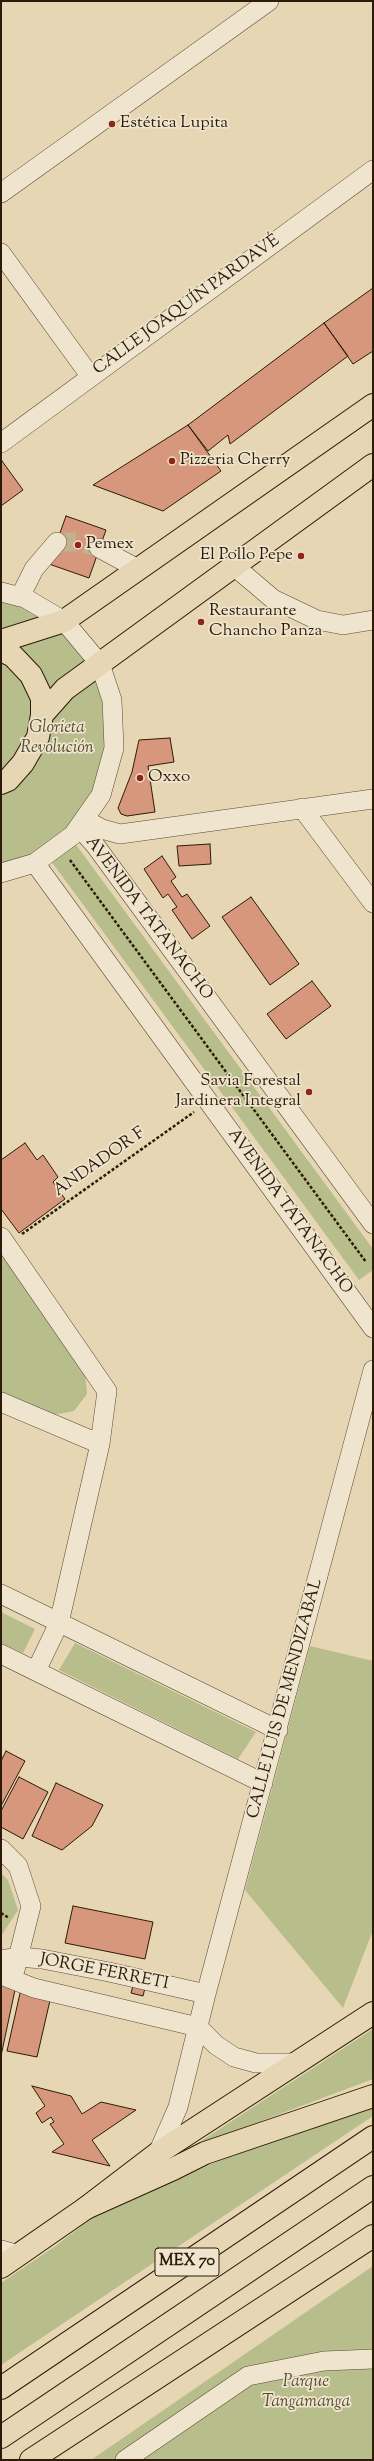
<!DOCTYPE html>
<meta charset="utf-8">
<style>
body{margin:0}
#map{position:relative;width:374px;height:2461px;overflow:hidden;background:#e6d6b3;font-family:"Sorts Mill Goudy",serif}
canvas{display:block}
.frame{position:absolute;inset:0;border:2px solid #2b1b08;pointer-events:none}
</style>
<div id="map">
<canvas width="374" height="2461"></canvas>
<div class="frame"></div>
</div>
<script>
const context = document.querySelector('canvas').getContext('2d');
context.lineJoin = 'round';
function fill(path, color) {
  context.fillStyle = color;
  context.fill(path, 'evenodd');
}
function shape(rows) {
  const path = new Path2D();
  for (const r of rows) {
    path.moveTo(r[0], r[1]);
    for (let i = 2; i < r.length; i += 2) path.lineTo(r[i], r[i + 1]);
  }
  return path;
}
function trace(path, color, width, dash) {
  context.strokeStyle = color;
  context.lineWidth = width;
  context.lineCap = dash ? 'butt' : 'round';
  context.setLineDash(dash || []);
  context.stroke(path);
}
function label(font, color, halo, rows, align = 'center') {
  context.font = font + ' "Sorts Mill Goudy",serif';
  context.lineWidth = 3.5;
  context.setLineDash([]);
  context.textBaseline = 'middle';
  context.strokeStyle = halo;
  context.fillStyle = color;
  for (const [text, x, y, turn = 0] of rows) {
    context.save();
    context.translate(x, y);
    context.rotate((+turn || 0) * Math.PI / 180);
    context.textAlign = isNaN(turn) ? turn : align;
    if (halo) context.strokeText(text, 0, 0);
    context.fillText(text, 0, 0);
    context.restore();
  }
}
fill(shape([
 [1,592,25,598,99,664,114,748,79,827,1,873],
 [74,842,373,1249,373,1270,359,1280,51,861],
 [1,1251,85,1372,87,1394,74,1411,49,1416,1,1393],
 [1,1612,35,1629,23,1653,1,1643],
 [75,1643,256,1732,238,1759,59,1670],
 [310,1646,373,1661,373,1930,343,2008,245,1890],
 [1,1873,8,1880,18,1910,1,1936],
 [373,2029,373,2079,192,2147],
 [373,2107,373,2116,1,2365,1,2283,57,2245,103,2209,221,2160,341,2116],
 [373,2266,373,2460,91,2460]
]), '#b7bd8b');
const building = shape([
 [373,288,373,351,353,364,324,323,373,288],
 [324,323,348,356,230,444,228,435,208,451,188,425,324,323],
 [188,425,221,471,163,511,93,485,188,425],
 [2,461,23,490,1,506,1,462,2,461],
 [66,516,106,530,89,578,49,564,66,516],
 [170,738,174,762,148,766,155,812,127,816,121,814,118,808,132,772,139,740,170,738],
 [210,844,211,864,179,866,177,846,210,844],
 [162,856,176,877,171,881,182,897,187,894,210,926,192,939,172,910,177,907,168,894,163,898,144,869,162,856],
 [251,897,299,964,270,985,222,917,251,897],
 [312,981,331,1006,286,1039,267,1014,312,981],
 [25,1143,37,1160,43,1155,58,1177,53,1182,65,1199,19,1233,1,1209,1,1160,25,1143],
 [6,1751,25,1761,1,1806,1,1761,6,1751],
 [19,1777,48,1792,23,1839,1,1827,1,1811,19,1777],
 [56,1783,103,1805,92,1826,62,1850,32,1836,56,1783],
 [73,1906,153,1922,145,1959,65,1943,73,1906],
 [1,1982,16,1985,1,2056,1,1982],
 [134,1982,146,1984,143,1996,131,1993,134,1982],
 [21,1989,51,1996,37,2057,7,2051,21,1989],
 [32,2086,71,2096,82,2114,101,2102,136,2110,92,2140,110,2166,52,2152,64,2144,50,2124,54,2122,51,2117,42,2123,36,2113,45,2106,32,2086]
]);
fill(building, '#d7977c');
trace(building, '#2b1b08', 1);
trace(shape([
 [57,542,79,542,99,548]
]), '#c1b191', 19, [19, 10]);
const minor = shape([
 [1,193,269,1],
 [1,253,91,377],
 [1,443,373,170],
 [99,548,138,569],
 [234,566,273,599,317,620,343,625,373,620],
 [1,592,25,598,64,621,100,664,112,700,114,748,101,795,73,835,35,863,1,873],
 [20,597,34,569,57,542],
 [302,808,373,903],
 [84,819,102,829,120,834,373,799],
 [79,827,95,845,373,1224],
 [35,863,373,1328],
 [1,1237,107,1391,100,1444,59,1623,36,1671],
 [1,1402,100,1444],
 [1,1594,278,1730],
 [1,1654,263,1783],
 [1,1849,18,1866,31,1906,15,1970],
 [1,1960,17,1957,42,1959,109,1972,206,1994],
 [1,1975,34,1988,198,2027],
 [198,2027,216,2045,234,2057,256,2063,297,2063],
 [158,2153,178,2107,206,1994,373,1370],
 [1,2250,19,2255],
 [125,2460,248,2376,324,2361,373,2359]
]);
const major = shape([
 [1,641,64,621,373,405],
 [1,650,13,656,31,675,42,698,42,715,38,737,23,763,8,780,1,783],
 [42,715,65,689,373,465],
 [1,2267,86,2208,158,2153,373,2013],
 [31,2460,373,2236]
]);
const highway = shape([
 [86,2208,173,2169,205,2153,373,2096],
 [1,2388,373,2137],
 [1,2437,373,2187]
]);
trace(minor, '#5a4a33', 20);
trace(major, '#2b1b08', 24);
trace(highway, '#2b1b08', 24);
trace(shape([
 [70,860,366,1262],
 [22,1234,194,1112],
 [1,1913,9,1918]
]), '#2b1b08', 2.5, [3, 2]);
trace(minor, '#efe4ce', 19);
trace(major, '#e6d6b3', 22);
trace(highway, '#e6d6b3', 22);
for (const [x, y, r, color] of [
 [112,124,4,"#8f2418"],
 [172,461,4,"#8f2418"],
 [78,545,4,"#8f2418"],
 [301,556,4,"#8f2418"],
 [201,622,4,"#8f2418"],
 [140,778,4,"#8f2418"],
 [309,1092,4,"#8f2418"]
]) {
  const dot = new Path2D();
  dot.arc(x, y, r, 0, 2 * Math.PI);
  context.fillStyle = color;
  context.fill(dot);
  trace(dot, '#efe4ce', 1.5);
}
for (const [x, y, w] of [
 [187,2262,64]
]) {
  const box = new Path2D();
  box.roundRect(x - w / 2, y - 14, w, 28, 3);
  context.fillStyle = '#efe4ce';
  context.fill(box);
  trace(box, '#2b1b08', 1);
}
label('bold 16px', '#2b1b08', null, [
 ["MEX 70",187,2262]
]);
label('17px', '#2b1b08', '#efe4ce', [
 ["Estética Lupita",120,124],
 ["Pizzeria Cherry",180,461],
 ["Pemex",86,545],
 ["El Pollo Pepe",293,556,"right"],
 ["Restaurante",209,612],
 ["Chancho Panza",209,632],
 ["Oxxo",148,778],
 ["Savia Forestal",301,1082,"right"],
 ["Jardinera Integral",301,1102,"right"]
], 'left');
label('17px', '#2b1b08', '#efe4ce', [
 ["CALLE JOAQUÍN PARDAVÉ",187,306,-36],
 ["AVENIDA TATANACHO",148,919,53],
 ["ANDADOR F",100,1163,-35],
 ["AVENIDA TATANACHO",289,1212,54],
 ["CALLE LUIS DE MENDIZABAL",286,1699,-75],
 ["JORGE FERRETI",104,1973,11]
]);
label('italic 17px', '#554c2f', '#efe4ce', [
 ["Glorieta",57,729],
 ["Revolución",57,749],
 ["Parque",306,2383],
 ["Tangamanga",306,2403]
]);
</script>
